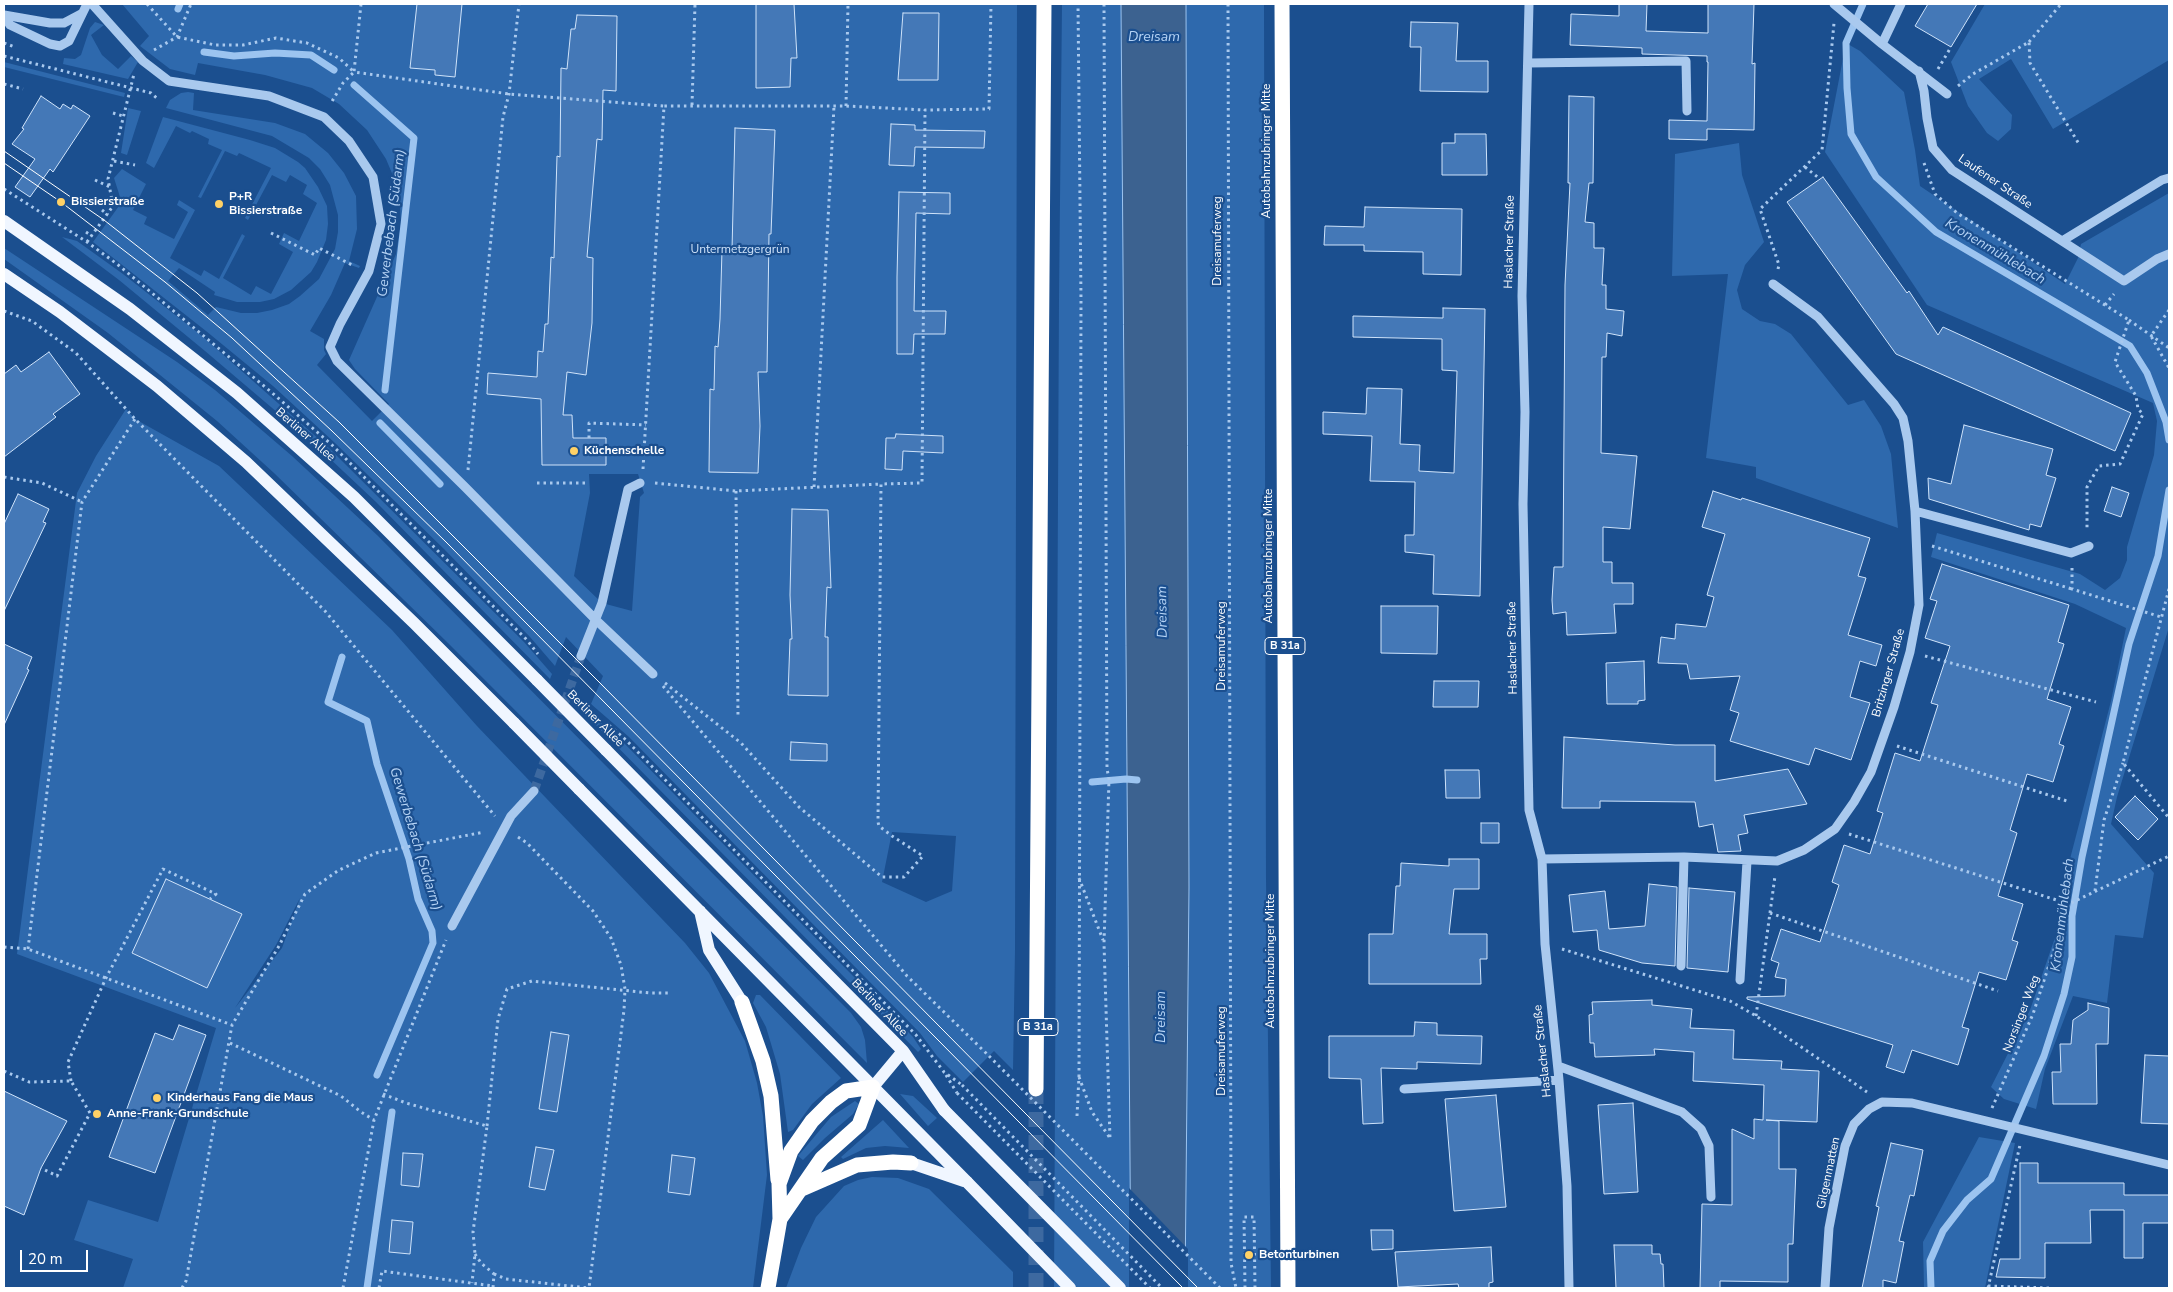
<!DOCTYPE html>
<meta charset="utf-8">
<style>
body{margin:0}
#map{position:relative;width:2173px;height:1292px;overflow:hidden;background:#1b4f8f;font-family:"Nunito Sans",sans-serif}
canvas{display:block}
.frame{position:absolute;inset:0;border:5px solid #fff;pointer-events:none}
.scale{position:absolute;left:20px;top:1250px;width:68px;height:22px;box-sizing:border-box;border:2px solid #fff;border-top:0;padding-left:6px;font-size:15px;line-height:18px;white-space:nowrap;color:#fff;-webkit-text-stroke:4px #1b4f8f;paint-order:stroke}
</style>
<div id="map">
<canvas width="2173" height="1292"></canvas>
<div class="frame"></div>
<div class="scale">20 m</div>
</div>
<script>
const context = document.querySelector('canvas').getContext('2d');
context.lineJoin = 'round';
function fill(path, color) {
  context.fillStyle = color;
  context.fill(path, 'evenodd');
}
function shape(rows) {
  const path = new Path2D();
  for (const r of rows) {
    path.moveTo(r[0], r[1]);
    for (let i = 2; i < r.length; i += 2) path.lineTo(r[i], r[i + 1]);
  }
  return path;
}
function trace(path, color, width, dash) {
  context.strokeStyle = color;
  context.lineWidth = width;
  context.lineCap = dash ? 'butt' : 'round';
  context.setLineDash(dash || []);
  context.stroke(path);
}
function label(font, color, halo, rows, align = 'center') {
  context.font = font + ' "Nunito Sans",sans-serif';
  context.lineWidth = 4.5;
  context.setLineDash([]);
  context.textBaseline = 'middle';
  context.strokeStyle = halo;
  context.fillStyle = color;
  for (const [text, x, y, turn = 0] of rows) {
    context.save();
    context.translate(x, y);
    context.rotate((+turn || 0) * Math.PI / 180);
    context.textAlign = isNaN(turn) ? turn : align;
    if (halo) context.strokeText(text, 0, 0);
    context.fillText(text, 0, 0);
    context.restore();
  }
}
fill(shape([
 [122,4,1017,4,1015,950,1013,1070,994,1051,963,1082,937,1056,920,1033,629,737,591,704,603,676,566,637,555,666,530,637,444,549,335,443,273,386,206,331,93,242,119,206,120,197,114,178,122,169,146,184,133,210,147,217,144,224,174,239,188,212,177,205,179,200,195,210,170,258,201,276,204,270,219,279,242,234,245,236,223,278,251,295,256,286,271,294,293,252,279,244,284,233,299,241,317,203,303,194,307,185,290,175,286,182,272,175,248,220,245,218,271,168,239,153,237,156,225,151,201,198,198,197,222,150,208,144,209,139,192,131,190,133,176,126,154,168,146,163,163,117,250,140,275,148,298,162,305,168,318,187,327,206,328,224,326,240,317,262,311,272,291,290,274,299,260,302,237,302,214,295,215,292,179,268,168,281,208,315,216,307,241,313,257,313,272,310,289,304,300,296,319,279,335,249,338,232,338,215,330,185,320,169,309,158,272,136,166,108,170,100,181,93,188,92,194,93,193,110,275,123,305,134,328,153,344,173,356,196,357,229,349,261,360,266,359,268,345,263,331,295,310,331,324,339,324,350,326,354,317,365,372,421,389,404,355,369,349,360,396,254,401,223,399,190,386,159,367,130,339,104,312,88,265,75,198,63,195,75,170,69,140,46,149,36],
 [589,474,638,474,644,493,640,497,632,611,602,603,574,576,590,493],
 [892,832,956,836,952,891,926,902,882,882],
 [1062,4,1121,4,1131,1288,1054,1288,1059,298],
 [1186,4,1264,4,1266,878,1271,1288,1185,1288,1189,887],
 [1985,4,2169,4,2169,60,2053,129,2011,59,1979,79,2012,115,2011,129,1998,141,1987,133,1968,106,1951,62],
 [95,22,104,25,91,35,102,55,118,69,131,56,138,62,128,79,63,64,64,58,75,59,81,55,90,28],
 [1846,43,1860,51,1904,92,1915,150,1920,186,2065,284,2078,258,2081,244,2169,193,2169,627,2117,797,2111,824,2154,873,2143,938,2115,935,2107,1003,2073,996,2045,1069,2036,1109,2004,1099,1991,1087,2030,1010,2066,906,2070,859,2111,701,2126,628,2075,604,1931,557,1937,533,2080,574,2105,590,2120,578,2127,560,2127,547,2154,455,2157,421,2153,403,1927,305,1825,152],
 [4,62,125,93,124,97,4,67],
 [128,108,141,111,127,155,121,153],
 [1739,143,1742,175,1764,242,1745,265,1737,290,1742,309,1760,321,1775,324,1791,334,1848,405,1864,400,1881,426,1891,454,1898,528,1756,478,1756,467,1706,458,1728,274,1672,276,1675,154],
 [62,237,77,241,123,274,202,336,330,449,524,642,552,674,550,679,376,502,311,441,205,351,119,280],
 [4,248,177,362,215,390,292,456,377,535,851,1013,861,1027,865,1040,867,1063,448,643,274,473,217,421,108,333,4,259],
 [126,409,135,419,219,466,392,630,477,726,685,943,709,973,745,1041,757,1083,763,1116,767,1175,753,1288,123,1288,133,1259,74,1240,88,1200,158,1222,216,1028,17,954,77,493,96,456],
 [300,898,282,948,235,1008,276,945],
 [588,711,623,742,913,1037,921,1049,918,1052,586,715],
 [756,995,760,995,841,1078,812,1104,793,1130,788,1132,780,1074,766,1027,753,1003],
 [900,1094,913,1096,937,1118,928,1126],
 [855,1101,859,1104,853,1114,825,1138,803,1160,798,1156,831,1117],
 [883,1120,909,1148,885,1146,866,1148,843,1159,841,1157],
 [1979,1137,2015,1143,1985,1288,1924,1288,1923,1242],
 [872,1177,898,1178,929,1189,1013,1272,1013,1288,786,1288,801,1248,816,1217,844,1186,858,1180]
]), '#2e69ad');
const water = shape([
 [1121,4,1186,4,1189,887,1185,1288,1131,1288,1121,4]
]);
fill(water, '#3c6290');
trace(water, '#9cc4f0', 1);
fill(shape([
 [1129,1188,1188,1249,1188,1288,1129,1288]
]), '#1b4f8f');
trace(shape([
 [1863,4,1846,43,1847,88,1851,134,1876,177,1936,232,2130,346,2147,373,2166,422,2169,440],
 [178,9,180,4],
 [204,52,234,56,275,53,311,55,334,70],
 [354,85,414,138,385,390],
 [380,423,440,484],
 [342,657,328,702,367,721,377,764,409,859,418,899,432,931,433,943,377,1075],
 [1092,782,1126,779,1137,780],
 [367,1288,392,1112],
 [1931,1288,1930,1261,1943,1231,1967,1200,1991,1179,2044,1056,2064,994,2072,957,2072,916,2082,857,2129,644,2158,556,2169,490]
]), '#9cc4f0', 7);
const building = shape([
 [417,4,462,4,455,77,435,75,435,70,410,68,417,4],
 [756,4,794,4,797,58,791,58,790,87,756,88,756,4],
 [1619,4,1647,4,1646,31,1708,33,1708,4,1754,4,1752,64,1755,63,1754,130,1707,129,1707,140,1669,139,1669,120,1707,121,1708,62,1707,62,1707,56,1642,54,1642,48,1570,45,1571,14,1619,16,1619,4],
 [1928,4,1977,4,1951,47,1915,26,1928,4],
 [903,13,939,13,938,80,898,80,903,13],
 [577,15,617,16,616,91,603,90,602,140,597,139,587,257,593,258,592,323,586,375,567,372,563,415,572,415,573,438,606,438,606,465,542,465,541,399,487,394,488,373,537,377,538,351,543,352,545,324,548,324,551,257,554,258,557,156,560,157,561,68,567,69,571,29,575,29,577,15],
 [1411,22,1458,23,1456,61,1488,61,1488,92,1420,91,1421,47,1410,47,1411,22],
 [41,96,60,109,63,104,71,109,73,105,90,116,53,172,50,169,30,197,15,187,35,159,12,144,24,129,22,128,41,96],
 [1569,96,1594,97,1593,183,1589,183,1585,222,1594,223,1594,248,1604,248,1602,285,1606,285,1606,309,1624,311,1622,336,1607,333,1606,357,1602,357,1601,453,1637,456,1630,529,1603,527,1603,562,1612,562,1612,583,1633,583,1633,604,1614,604,1616,633,1567,635,1566,612,1553,614,1552,600,1554,567,1563,567,1565,285,1570,183,1568,183,1569,96],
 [891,124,915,125,915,130,985,131,984,148,915,147,914,166,889,165,891,124],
 [735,128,775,130,771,234,769,234,767,372,758,372,760,426,758,473,709,472,710,389,714,390,715,346,718,347,720,319,722,250,732,250,735,128],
 [1455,134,1486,134,1487,175,1442,175,1442,143,1455,143,1455,134],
 [1823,177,1907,293,1909,291,1938,335,1943,327,2131,413,2115,451,1896,354,1787,202,1823,177],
 [899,192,950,193,950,214,916,213,914,311,946,311,945,334,914,334,913,354,897,354,897,277,899,192],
 [1365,207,1462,209,1461,275,1423,274,1423,252,1364,251,1364,245,1324,245,1325,226,1364,227,1365,207],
 [1443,308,1485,309,1480,596,1433,594,1434,555,1405,552,1405,535,1414,535,1415,482,1370,481,1372,436,1323,434,1323,412,1366,414,1367,388,1402,389,1400,444,1420,445,1419,471,1454,473,1457,371,1442,370,1442,339,1353,337,1353,316,1443,318,1443,308],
 [49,352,80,394,53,414,56,417,4,457,4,374,16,365,21,372,49,352],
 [1964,425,2053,449,2046,475,2056,478,2041,527,2030,524,2029,530,1929,499,1928,478,1951,484,1964,425],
 [896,434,943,436,943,453,903,451,902,470,885,469,886,438,895,438,896,434],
 [2112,487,2129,493,2121,517,2104,511,2112,487],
 [1713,491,1741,500,1742,498,1870,538,1858,576,1866,578,1848,635,1882,645,1876,666,1860,661,1850,697,1870,703,1851,760,1815,748,1809,765,1730,741,1739,713,1730,710,1740,676,1690,679,1687,664,1658,663,1661,637,1675,639,1676,624,1706,627,1714,597,1707,595,1725,534,1702,527,1713,491],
 [18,494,49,509,43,522,46,523,4,611,4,524,18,494],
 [792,509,828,510,831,588,827,587,825,637,828,637,828,696,788,695,790,639,792,639,790,595,792,509],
 [1942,564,2069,605,2058,642,2064,644,2047,699,2071,707,2059,744,2064,746,2053,782,2027,774,2010,830,2017,833,1998,896,2023,904,2012,940,2018,942,2006,980,1979,972,1962,1027,1969,1029,1958,1065,1912,1050,1904,1073,1886,1067,1893,1045,1747,999,1747,997,1785,996,1786,979,1775,977,1779,963,1771,960,1781,929,1820,942,1839,885,1832,882,1844,845,1870,854,1883,813,1877,811,1895,753,1920,761,1938,705,1931,703,1950,646,1925,638,1937,601,1930,599,1942,564],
 [1381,606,1438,606,1437,654,1381,653,1381,606],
 [4,644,32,657,27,669,29,670,4,725,4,644],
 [1644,661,1645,700,1638,701,1638,704,1607,704,1606,663,1644,661],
 [1434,681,1479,681,1478,707,1433,707,1434,681],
 [1564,737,1675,745,1715,745,1715,781,1788,769,1807,804,1744,815,1748,833,1738,835,1741,851,1718,852,1713,824,1699,827,1695,802,1600,801,1600,808,1562,808,1564,737],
 [791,742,827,744,827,761,790,760,791,742],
 [1445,770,1479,770,1480,798,1446,798,1445,770],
 [2135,796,2158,819,2138,840,2115,817,2135,796],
 [1481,823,1499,823,1499,843,1481,843,1481,823],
 [1449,859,1479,859,1479,889,1454,889,1449,934,1487,934,1487,959,1480,959,1481,984,1369,984,1369,934,1393,934,1396,886,1400,886,1401,863,1449,866,1449,859],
 [166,879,242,914,207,988,132,953,166,879],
 [1649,884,1677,887,1675,966,1642,963,1599,950,1597,930,1573,932,1569,895,1605,891,1609,929,1645,926,1649,884],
 [1689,888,1735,892,1728,972,1687,968,1689,888],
 [1652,1000,1652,1005,1692,1009,1690,1028,1734,1030,1733,1059,1782,1061,1781,1069,1819,1071,1817,1122,1766,1120,1779,1121,1779,1169,1796,1169,1793,1244,1788,1244,1788,1282,1720,1281,1720,1288,1700,1288,1702,1204,1732,1205,1732,1129,1754,1139,1754,1119,1763,1120,1764,1085,1693,1081,1694,1052,1654,1049,1655,1055,1595,1057,1594,1043,1590,1043,1589,1015,1593,1014,1592,1002,1652,1000],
 [2088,1003,2109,1008,2108,1044,2096,1044,2097,1104,2053,1104,2052,1072,2061,1072,2060,1044,2071,1044,2073,1020,2088,1010,2088,1003],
 [1415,1022,1437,1023,1437,1035,1482,1036,1481,1064,1417,1062,1417,1069,1381,1068,1383,1123,1363,1124,1361,1079,1329,1078,1329,1036,1414,1036,1415,1022],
 [179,1025,206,1035,155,1173,109,1157,155,1033,173,1040,179,1025],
 [551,1032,569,1035,557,1112,539,1109,551,1032],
 [2145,1055,2169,1056,2169,1124,2141,1123,2145,1055],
 [4,1091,67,1121,41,1168,24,1215,4,1206,4,1091],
 [1496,1095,1506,1207,1454,1211,1445,1099,1496,1095],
 [1633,1103,1638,1192,1604,1194,1598,1105,1633,1103],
 [1891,1143,1923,1150,1919,1171,1914,1196,1910,1195,1899,1241,1904,1242,1896,1283,1883,1280,1883,1288,1862,1288,1879,1207,1876,1206,1891,1143],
 [536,1147,554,1150,545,1190,529,1187,536,1147],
 [403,1153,423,1154,419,1187,401,1185,403,1153],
 [672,1155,695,1158,690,1195,668,1192,672,1155],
 [2020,1163,2038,1163,2038,1183,2124,1183,2124,1195,2169,1195,2169,1223,2143,1223,2143,1258,2124,1258,2124,1210,2090,1210,2091,1243,2045,1243,2045,1278,1996,1277,2000,1259,2020,1259,2020,1163],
 [392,1220,413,1222,410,1254,389,1252,392,1220],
 [1371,1230,1393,1230,1393,1249,1372,1250,1371,1230],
 [1614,1245,1652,1245,1652,1254,1660,1254,1661,1264,1663,1264,1664,1288,1616,1288,1614,1245],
 [1491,1247,1493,1282,1489,1283,1489,1288,1459,1288,1458,1284,1398,1287,1395,1252,1491,1247]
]);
fill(building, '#4478b7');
trace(building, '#cfe3fa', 1);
trace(shape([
 [534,791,581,656]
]), '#3d69a0', 9, [9, 4.5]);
trace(shape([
 [1036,1288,1036,1089]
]), '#3d69a0', 15, [15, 8]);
trace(shape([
 [147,4,177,37,215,45,243,45,276,38,307,43,339,58,354,72,343,83,331,103],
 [361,4,354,72,509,94,664,106],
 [1104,4,1107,769,1109,779,1104,943,1110,1139],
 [1228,4,1231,1210,1231,1263,1236,1288],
 [2029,42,2061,4],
 [4,43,15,47],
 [154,50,177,37,191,4],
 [4,56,151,93,159,100],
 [1938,69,1951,47],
 [4,84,23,89],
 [1958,86,1973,74,2029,42,2030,63,2079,144],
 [692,105,695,4],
 [846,106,848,4],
 [113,113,123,116],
 [114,161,135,165],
 [1924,163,1935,194,1957,213,2129,320,2115,362,2136,396,2138,409,2143,414,2120,464,2099,466,2087,487,2087,531],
 [1805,167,1820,179],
 [95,180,110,187],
 [4,189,87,242,117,264,270,391,332,445,527,640,538,654],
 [102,210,108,215],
 [86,232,92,236],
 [271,233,315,255,319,248,354,266],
 [87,242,113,206,108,179,134,74],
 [1778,269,1779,265,1760,209,1822,150,1834,23],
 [2105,305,2114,294],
 [2169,310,2151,336,2169,368],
 [4,311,32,321,76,353,135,419,325,611,495,816],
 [2129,320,2169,348],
 [589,438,589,423,646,425],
 [643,469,664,106,846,106,925,110],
 [468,470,503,117,509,94,519,4],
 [4,477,42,483,82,502],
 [537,483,589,483],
 [655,483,736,491,881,484],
 [814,487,834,106],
 [736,491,738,717],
 [1932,546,2072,589],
 [2072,568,2072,589,2161,617],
 [2169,589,2123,763,2169,818],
 [1925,656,2096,702],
 [665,683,741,743,799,807,882,877,904,877,923,856,892,836,879,826,878,822,881,484,922,483,925,110,989,109,991,4],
 [663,686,907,976,989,1056],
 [609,725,626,740,916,1035,944,1072,962,1085],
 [1897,746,2070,802],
 [1849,834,2069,904],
 [518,837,527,843,593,911,611,938,621,965,625,989,624,1010,589,1288],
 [1079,878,1103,940],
 [2095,891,2104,820,2123,763],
 [1770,913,1998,991],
 [4,947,28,949,232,1025],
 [28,949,82,502,135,419],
 [1562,949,1730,1001,1756,1016,1867,1092],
 [1756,1016,1775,876],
 [230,1043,341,1096,361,1112,374,1120],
 [4,1071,29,1082,71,1081,90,1113,57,1176,41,1168],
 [946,1075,957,1093],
 [1079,1077,1092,1112,1110,1138],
 [71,1081,68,1062,106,978,163,869,216,894,210,899],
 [383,1094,406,1103,487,1126,473,1232,475,1254,472,1283],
 [1992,1108,2033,1014,2069,904,2169,856],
 [1077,1116,1079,1076,1081,300,1078,4],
 [487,1126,498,1019,507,989,532,981,650,993,669,993],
 [475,1254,481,1263,494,1274,493,1288],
 [494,1274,506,1279,588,1288],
 [1988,1286,2050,1288],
 [182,1288,186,1281,232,1025,279,946,305,894,339,870,376,853,484,832],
 [343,1288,374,1120,446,940],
 [379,1288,382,1271,493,1286],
 [1245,1288,1244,1217,1254,1217,1255,1288],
 [1988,1288,2020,1145]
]), '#a9c9ee', 3, [2.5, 4]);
trace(shape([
 [92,4,143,61,169,81,269,96,324,117,349,141,373,177,381,224,369,271,340,324,330,347,337,361,465,487,596,620,653,674],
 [1529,4,1522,296,1525,412,1523,504,1529,810,1542,859,1545,944,1559,1080,1567,1186,1569,1288],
 [1834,4,1882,44,1947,94],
 [4,15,50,23,64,23,81,14],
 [4,16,10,25,50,44,60,46,69,41,87,4],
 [1882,44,1901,4],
 [1528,63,1686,61,1687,111],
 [1919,71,1924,91,1927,118,1933,148,1952,170,2124,281,2157,259,2169,254],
 [2062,241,2162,180,2169,178],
 [1915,511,2071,553,2089,546],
 [581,656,602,603,628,489,640,483],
 [1542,859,1684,857,1777,861,1804,850,1835,829,1854,802,1871,772,1894,707,1910,652,1919,605,1915,511,1908,441,1903,418,1894,404,1818,317,1773,284],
 [452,926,511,816,534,791],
 [1681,966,1684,857],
 [1740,980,1747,861],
 [1558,1066,1682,1112,1701,1129,1709,1146,1711,1197],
 [1404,1089,1559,1080],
 [1825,1288,1829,1228,1845,1146,1854,1124,1869,1109,1882,1102,1912,1103,2169,1165]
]), '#a9c9ee', 9);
trace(shape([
 [4,221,130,309,237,393,354,497,537,680],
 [4,274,60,312,157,386,246,462,414,623,514,723],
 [606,750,903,1051,944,1110],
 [579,789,967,1182],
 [700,911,709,950,742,1002],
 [873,1087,903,1051],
 [911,1163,964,1181]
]), '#f0f6ff', 12);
trace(shape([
 [1282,4,1288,1288],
 [742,1002,763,1061,771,1096,778,1180],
 [1036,1089,1044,4],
 [802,1189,857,1165,893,1162,911,1163],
 [768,1288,780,1219,779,1184,791,1151,812,1121,831,1102,846,1091,873,1087,859,1125,822,1158,780,1219]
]), '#fff', 15);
trace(shape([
 [4,151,104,220,197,293,339,422,600,683,1198,1288],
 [4,163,61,202,165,282,232,338,332,431,446,542,1183,1288]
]), '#fff', 1);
trace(shape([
 [989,1056,1220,1288],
 [962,1085,1162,1288],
 [957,1093,1150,1288]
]), '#a9c9ee', 3, [2.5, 4]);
trace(shape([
 [537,680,606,750],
 [514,723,579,789],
 [944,1110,1120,1288],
 [967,1182,1070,1288]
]), '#f0f6ff', 12);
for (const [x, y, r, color] of [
 [61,202,5,"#ffd166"],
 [219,204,5,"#ffd166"],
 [574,451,5,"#ffd166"],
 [157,1098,5,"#ffd166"],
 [97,1114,5,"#ffd166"],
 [1249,1255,5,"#ffd166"]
]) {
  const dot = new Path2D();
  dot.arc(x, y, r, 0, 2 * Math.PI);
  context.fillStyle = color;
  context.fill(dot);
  trace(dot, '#1b4f8f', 2);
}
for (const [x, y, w] of [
 [1285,646,40],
 [1038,1027,40]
]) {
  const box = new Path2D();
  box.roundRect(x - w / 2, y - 8.5, w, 17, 4);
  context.fillStyle = '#1b4f8f';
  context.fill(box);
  trace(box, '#fff', 1);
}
label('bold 11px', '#fff', null, [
 ["B 31a",1285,646],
 ["B 31a",1038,1027]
]);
label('12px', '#fff', '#1b4f8f', [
 ["Autobahnzubringer Mitte",1267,151,-90],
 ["Laufener Straße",1995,182,34],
 ["Dreisamuferweg",1218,241,-90],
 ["Haslacher Straße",1510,242,-89],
 ["Berliner Allee",305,435,41],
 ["Autobahnzubringer Mitte",1269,556,-90],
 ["Dreisamuferweg",1222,646,-90],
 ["Haslacher Straße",1513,648,-91],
 ["Britzinger Straße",1889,673,-74],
 ["Berliner Allee",595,719,45],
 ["Autobahnzubringer Mitte",1271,961,-90],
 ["Berliner Allee",879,1008,46],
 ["Norsinger Weg",2022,1014,-69],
 ["Dreisamuferweg",1222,1051,-90],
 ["Haslacher Straße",1543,1051,-96],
 ["Gilgenmatten",1829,1173,-78]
]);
label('bold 12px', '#fff', '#1b4f8f', [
 ["P+R",229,197],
 ["Bissierstraße",229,211],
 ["Bissierstraße",71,202],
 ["Küchenschelle",584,451],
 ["Kinderhaus Fang die Maus",167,1098],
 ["Anne-Frank-Grundschule",107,1114],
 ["Betonturbinen",1259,1255]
], 'left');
label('12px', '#cfe3fa', '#1b4f8f', [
 ["Untermetzgergrün",740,250]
]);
label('italic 14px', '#b5d3f5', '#1b4f8f', [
 ["Dreisam",1154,38],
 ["Gewerbebach (Südarm)",392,223,-83],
 ["Kronenmühlebach",1995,252,31],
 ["Dreisam",1163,612,-91],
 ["Gewerbebach (Südarm)",415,839,73],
 ["Kronenmühlebach",2063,915,-83],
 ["Dreisam",1162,1017,-90]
]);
</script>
